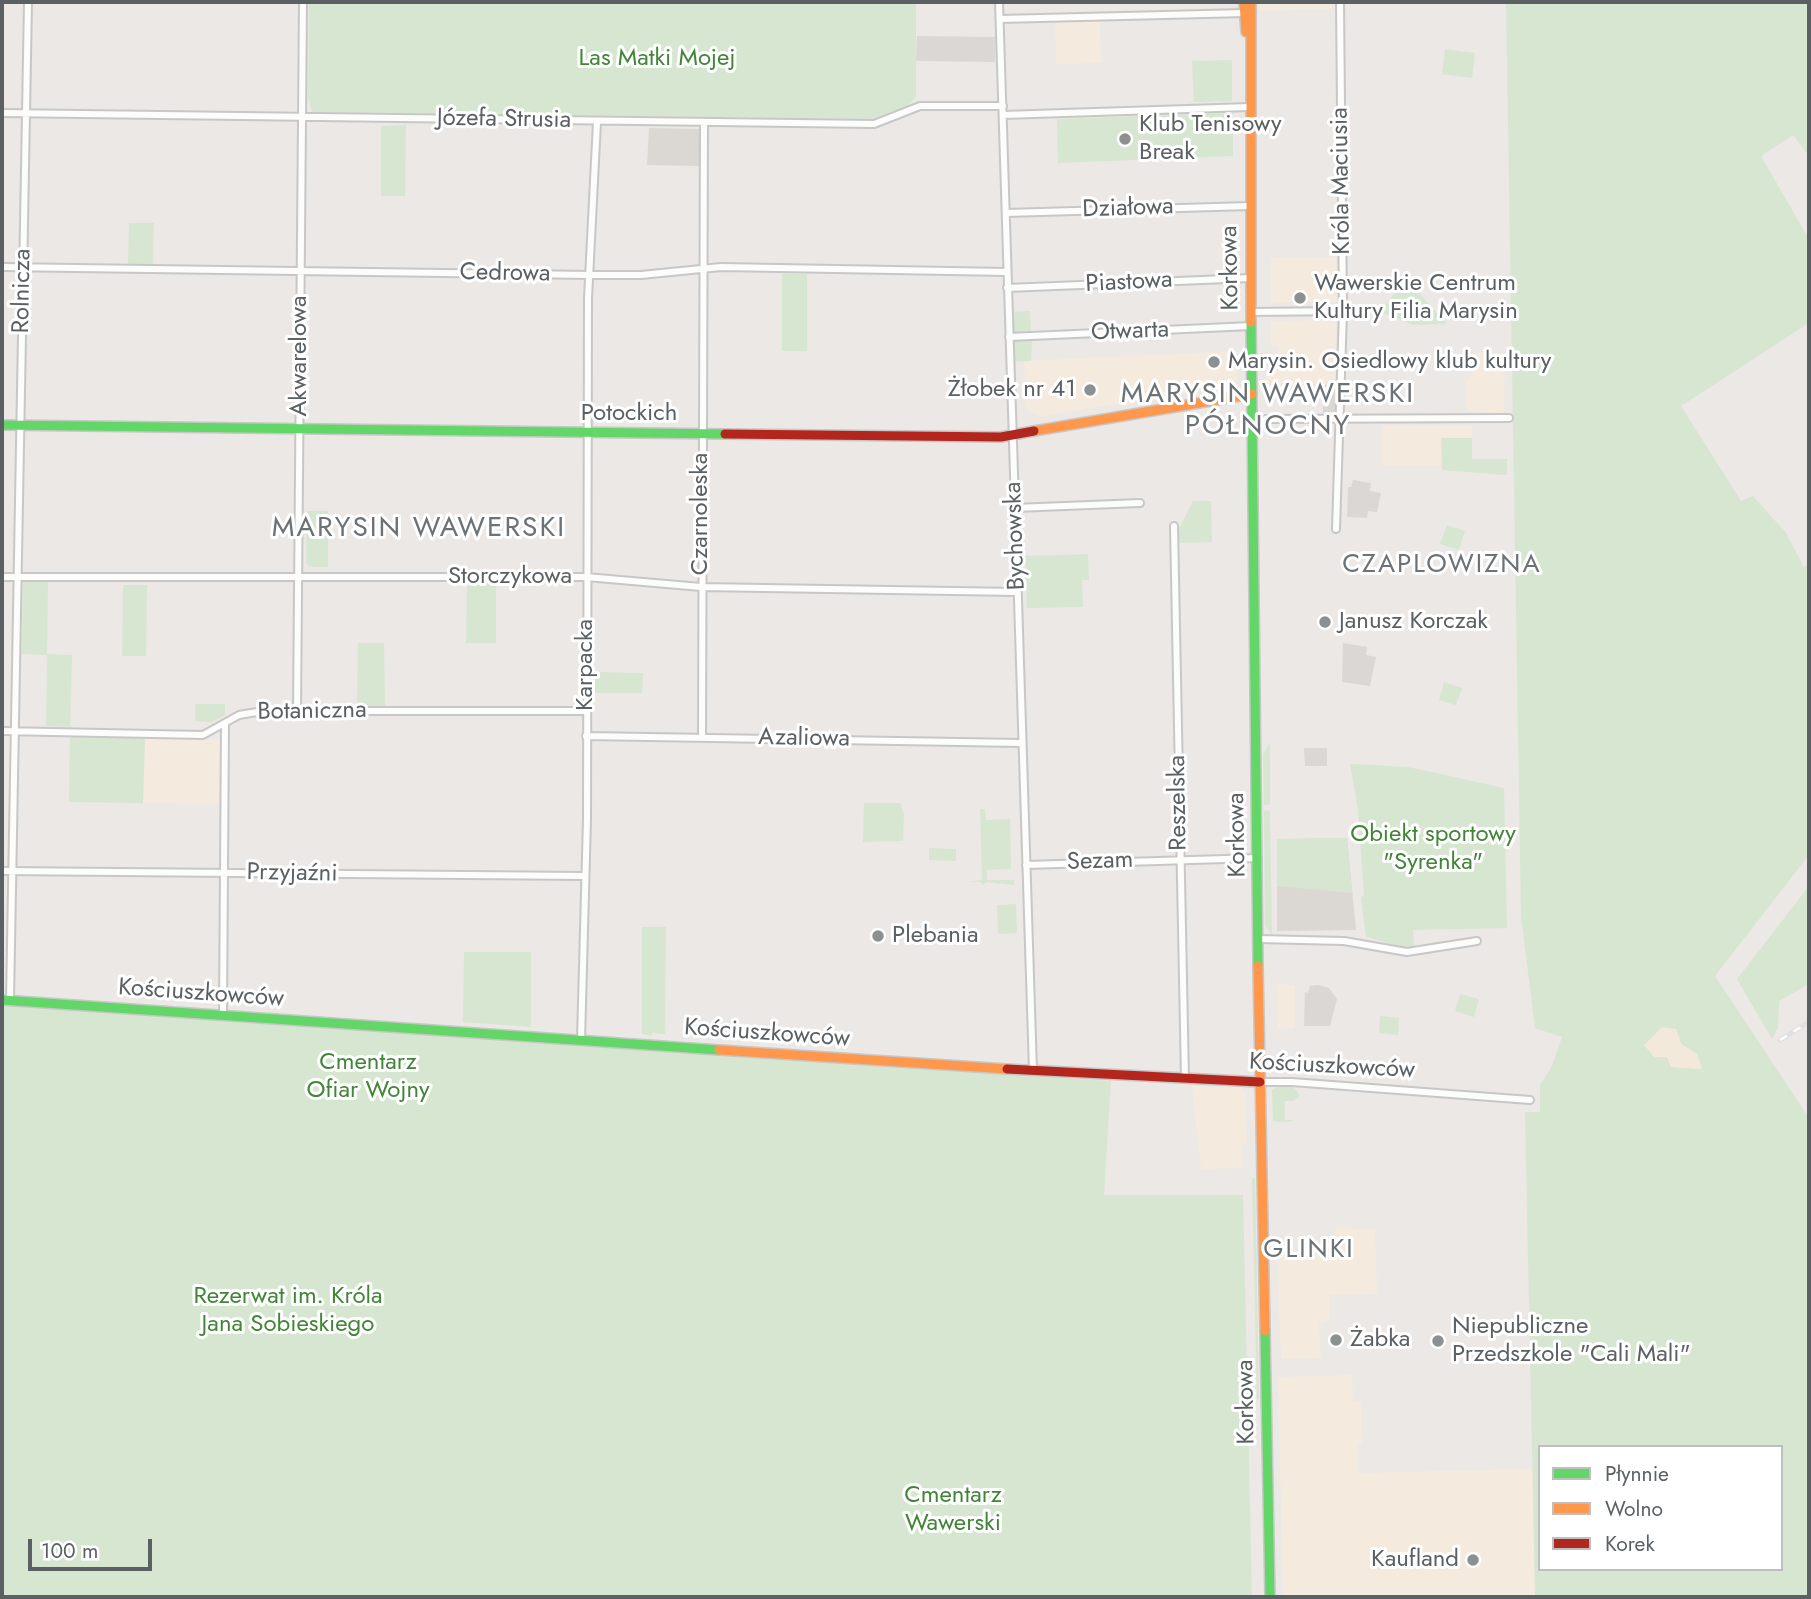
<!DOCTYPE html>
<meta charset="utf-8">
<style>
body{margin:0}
#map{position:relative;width:1811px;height:1599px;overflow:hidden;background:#ebe8e5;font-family:Jost,sans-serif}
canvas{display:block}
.frame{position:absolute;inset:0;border:4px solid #5b6063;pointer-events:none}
.legend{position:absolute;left:1538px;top:1445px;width:245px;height:126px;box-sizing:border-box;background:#fff;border:2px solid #bdbfc1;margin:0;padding:9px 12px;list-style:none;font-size:21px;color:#5b6063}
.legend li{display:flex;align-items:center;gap:14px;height:35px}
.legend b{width:35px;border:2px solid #bdbfc1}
.scale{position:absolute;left:28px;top:1539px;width:124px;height:32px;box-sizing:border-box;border:4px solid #5b6063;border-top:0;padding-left:9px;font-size:21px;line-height:24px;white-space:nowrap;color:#5b6063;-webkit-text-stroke:5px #fff;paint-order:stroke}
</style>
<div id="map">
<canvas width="1811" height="1599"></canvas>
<div class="frame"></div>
<ul class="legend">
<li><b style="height:9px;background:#63d668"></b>Płynnie</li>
<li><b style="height:9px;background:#ff974d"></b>Wolno</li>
<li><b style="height:9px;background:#b3261e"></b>Korek</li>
</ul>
<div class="scale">100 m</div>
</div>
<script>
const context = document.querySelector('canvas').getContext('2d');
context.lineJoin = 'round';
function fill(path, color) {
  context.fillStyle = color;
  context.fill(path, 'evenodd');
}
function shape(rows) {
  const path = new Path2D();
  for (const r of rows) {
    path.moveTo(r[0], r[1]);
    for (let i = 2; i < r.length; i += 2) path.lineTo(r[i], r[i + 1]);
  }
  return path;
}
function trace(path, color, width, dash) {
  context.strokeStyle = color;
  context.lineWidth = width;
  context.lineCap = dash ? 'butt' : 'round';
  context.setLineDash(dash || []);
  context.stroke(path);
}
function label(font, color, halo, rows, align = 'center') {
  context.font = font + ' Jost,sans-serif';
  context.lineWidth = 6;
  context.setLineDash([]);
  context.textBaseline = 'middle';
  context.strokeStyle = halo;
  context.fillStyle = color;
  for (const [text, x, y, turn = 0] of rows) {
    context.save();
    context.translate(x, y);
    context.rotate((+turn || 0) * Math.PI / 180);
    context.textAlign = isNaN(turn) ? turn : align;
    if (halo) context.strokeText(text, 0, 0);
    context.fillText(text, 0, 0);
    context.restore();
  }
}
fill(shape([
 [1258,2,1332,2,1332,9,1259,11],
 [1100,21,1101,63,1056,64,1055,22],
 [1336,257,1336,302,1271,303,1271,258],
 [1336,320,1335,385,1266,383,1266,372,1276,371,1277,364,1277,345,1271,345,1271,321],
 [1237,351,1237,381,1228,388,1159,396,1039,417,1026,408,1024,361],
 [1475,353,1505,353,1504,414,1467,410,1466,381,1475,370],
 [1381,425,1472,425,1472,438,1442,439,1442,465,1382,465],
 [145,738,220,739,219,804,143,803],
 [1277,984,1295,985,1295,1028,1278,1028],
 [1192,1086,1240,1088,1245,1092,1247,1144,1242,1145,1243,1168,1201,1169],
 [1336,1228,1375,1229,1377,1294,1329,1295,1329,1320,1319,1323,1321,1358,1281,1359,1277,1252,1334,1256],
 [1352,1375,1353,1401,1361,1402,1362,1443,1358,1444,1358,1473,1533,1469,1535,1597,1283,1597,1278,1377]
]), '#f4ebde');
fill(shape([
 [917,36,995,37,995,62,916,61],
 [1323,385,1335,385,1335,415,1323,415],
 [1353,480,1371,483,1370,491,1381,493,1377,512,1368,511,1367,518,1347,517,1348,487,1351,487],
 [1343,643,1367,647,1366,655,1376,657,1370,686,1342,682],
 [1304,748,1327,748,1327,766,1305,766],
 [1318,985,1329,988,1337,999,1330,1026,1304,1026,1305,992,1308,993,1310,986]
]), '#dbd7d5');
fill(shape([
 [649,128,699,129,699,166,647,165],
 [1347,838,1356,930,1277,931,1277,839]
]), '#dbd8d3');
fill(shape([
 [309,2,916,2,916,96,909,105,871,119,312,112,308,97],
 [1506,2,1809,2,1809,156,1793,135,1761,156,1806,234,1809,234,1809,323,1681,406,1741,501,1753,496,1786,533,1804,567,1809,564,1809,855,1715,976,1809,1118,1809,1597,1535,1597,1525,1112,1540,1112,1540,1085,1551,1068,1562,1037,1535,1028,1521,916],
 [1676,1029,1681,1044,1697,1054,1701,1069,1671,1067,1667,1057],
 [1540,1447,1781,1447,1781,1569,1540,1569],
 [1445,49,1475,53,1472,78,1442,74],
 [1232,60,1232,101,1194,102,1192,61],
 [1233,113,1233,156,1058,163,1057,119],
 [406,125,405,196,381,196,381,126],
 [129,223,154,223,153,264,128,264],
 [782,274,807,274,807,351,782,351],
 [1413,291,1418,292,1447,324,1414,325,1380,312,1395,293],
 [1030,311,1031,333,1013,334,1010,312],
 [1032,338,1031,361,1012,362,1011,344,1016,339],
 [1441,438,1472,438,1472,459,1507,459,1507,475,1442,470],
 [1193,501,1211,501,1212,542,1179,543,1179,529],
 [307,511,328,511,328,567,310,567,306,563],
 [1447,525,1465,531,1459,550,1440,544],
 [1088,554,1089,580,1082,580,1083,607,1027,608,1025,556],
 [23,582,48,582,47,654,72,655,70,727,46,726,47,655,22,654],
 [496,582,496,643,466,643,467,583],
 [123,585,147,585,146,656,122,656],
 [358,643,384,643,385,706,357,706],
 [595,672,643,673,642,693,595,693],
 [1444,682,1462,688,1456,705,1439,700],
 [195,704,225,704,225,715,212,722,195,721],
 [70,737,145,738,143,803,69,802],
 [1270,744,1270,804,1264,805,1263,754],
 [1350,764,1408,767,1504,788,1507,928,1413,930,1414,946,1403,947,1366,937,1361,897,1364,896,1358,810],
 [864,803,900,803,904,814,903,841,863,842],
 [980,809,985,809,986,820,1010,819,1011,869,987,870,987,880,1014,880,1014,885,987,882,982,885,981,882,970,882,982,880],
 [1269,810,1270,813,1272,934,1265,926,1264,811],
 [1347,838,1352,893,1277,886,1277,839],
 [929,848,956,849,956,861,929,860],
 [1809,886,1809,984,1779,1001,1778,1028,1772,1039,1737,979],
 [1016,904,1017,933,998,934,997,905],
 [642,927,666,927,665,1034,652,1033,652,1036,642,1034],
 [464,952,531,952,531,1027,463,1022],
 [1460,994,1479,999,1474,1017,1455,1011],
 [2,1005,1111,1081,1104,1195,1243,1195,1252,1597,2,1597],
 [1380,1016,1399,1018,1398,1035,1379,1033],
 [1279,1085,1293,1087,1300,1095,1294,1101,1285,1101,1285,1120,1294,1120,1288,1122,1273,1121,1272,1090],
 [1252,1178,1255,1178,1259,1399,1257,1399]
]), '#d7e6d1');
fill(shape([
 [1662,1027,1676,1029,1681,1044,1697,1054,1702,1069,1671,1067,1667,1057,1654,1057,1644,1045]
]), '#f3e9db');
const street = shape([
 [999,2,1033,1071],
 [1000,19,1246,13],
 [2,113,874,124,920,106,1003,106],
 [1003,115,1249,107],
 [1006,213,1250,206],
 [2,267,590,275,641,275,721,267,1007,272],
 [1007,288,1251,278],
 [1251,312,1343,311],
 [1009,337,1251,326],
 [1266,419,1509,418],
 [1015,508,1140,503],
 [1174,526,1185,1079],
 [1336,529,1343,311,1340,2],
 [2,577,586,577,701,587,1017,592],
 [297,710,303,2],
 [2,731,203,735,239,715,263,711,586,711],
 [586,736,1022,743],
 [702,737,704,122],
 [1026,865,1258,858],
 [2,871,583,876],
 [1258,939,1344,941,1407,952,1477,941],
 [10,1000,28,2],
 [223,1014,225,724],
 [581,1040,587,819,588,298,597,122],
 [1260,1082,1292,1082,1530,1100]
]);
const fast = shape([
 [1251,322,1258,966],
 [2,425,725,434],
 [2,1000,719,1050],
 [1265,1331,1270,1597]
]);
const slow = shape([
 [1244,2,1246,32],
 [1251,2,1251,322],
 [1034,431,1252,394],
 [1258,966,1265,1331],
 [719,1050,1007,1069]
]);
const jam = shape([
 [725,434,1001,437,1034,431],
 [1007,1069,1260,1082]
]);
trace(street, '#c7c7c7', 10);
trace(fast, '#c7c7c7', 12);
trace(slow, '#c7c7c7', 12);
trace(jam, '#c7c7c7', 12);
trace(street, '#fcfcfb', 6);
trace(fast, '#63d668', 9);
trace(slow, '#ff974d', 9);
trace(jam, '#b3261e', 9);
const rail = shape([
 [1780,1040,1809,1022]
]);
trace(rail, '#e2e1e2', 5);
trace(rail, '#fff', 2.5, [8]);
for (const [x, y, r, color] of [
 [1125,139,7,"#8d9090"],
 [1300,298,7,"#8d9090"],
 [1214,362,7,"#8d9090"],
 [1090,390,7,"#8d9090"],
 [1325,622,7,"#8d9090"],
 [878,936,7,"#8d9090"],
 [1336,1340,7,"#8d9090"],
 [1438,1341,7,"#8d9090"],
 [1473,1560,7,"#8d9090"]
]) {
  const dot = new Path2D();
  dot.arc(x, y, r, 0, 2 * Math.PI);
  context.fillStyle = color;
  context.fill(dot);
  trace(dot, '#fff', 2.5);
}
label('24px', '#428538', '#fff', [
 ["Las Matki Mojej",657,59],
 ["Obiekt sportowy",1433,835],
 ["\"Syrenka\"",1433,863],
 ["Cmentarz",368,1063],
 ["Ofiar Wojny",368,1091],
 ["Rezerwat im. Króla",288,1297],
 ["Jana Sobieskiego",288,1325],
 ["Cmentarz",953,1496],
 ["Wawerski",953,1524]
]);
label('24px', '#5b6063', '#fff', [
 ["Józefa Strusia",504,120,1],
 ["Króla Maciusia",1342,181,-91],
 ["Działowa",1128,209,-2],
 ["Korkowa",1231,268,-91],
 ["Cedrowa",505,274,1],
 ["Piastowa",1129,283,-3],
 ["Rolnicza",23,291,-89],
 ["Otwarta",1130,332,-2],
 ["Akwarelowa",300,356,-90],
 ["Potockich",629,414],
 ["Czarnoleska",701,514,-90],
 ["Bychowska",1016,536,-92],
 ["Storczykowa",510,577],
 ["Karpacka",586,665,-90],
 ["Botaniczna",312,712,-1],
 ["Azaliowa",804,739,1],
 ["Reszelska",1179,803,-91],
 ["Korkowa",1238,835,-91],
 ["Sezam",1100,862,-2],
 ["Przyjaźni",292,874,1],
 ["Kościuszkowców",201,994,4],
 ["Kościuszkowców",767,1034,4],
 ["Kościuszkowców",1332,1067,3],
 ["Korkowa",1247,1402,-91]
]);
label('24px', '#5b6063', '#fff', [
 ["Klub Tenisowy",1139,125],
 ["Break",1139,153],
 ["Wawerskie Centrum",1314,284],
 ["Kultury Filia Marysin",1314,312],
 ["Marysin. Osiedlowy klub kultury",1228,362],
 ["Żłobek nr 41",1076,390,"right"],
 ["Janusz Korczak",1339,622],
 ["Plebania",892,936],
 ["Niepubliczne",1452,1327],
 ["Przedszkole \"Cali Mali\"",1452,1355],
 ["Żabka",1350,1340],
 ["Kaufland",1459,1560,"right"]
], 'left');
context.letterSpacing = '2px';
label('26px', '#6c7275', '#fff', [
 ["CZAPLOWIZNA",1442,566],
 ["GLINKI",1309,1251]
]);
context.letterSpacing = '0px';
context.letterSpacing = '2px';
label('28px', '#6c7275', '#fff', [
 ["MARYSIN WAWERSKI",1268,395],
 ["PÓŁNOCNY",1268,427],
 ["MARYSIN WAWERSKI",419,529]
]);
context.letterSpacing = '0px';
</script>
